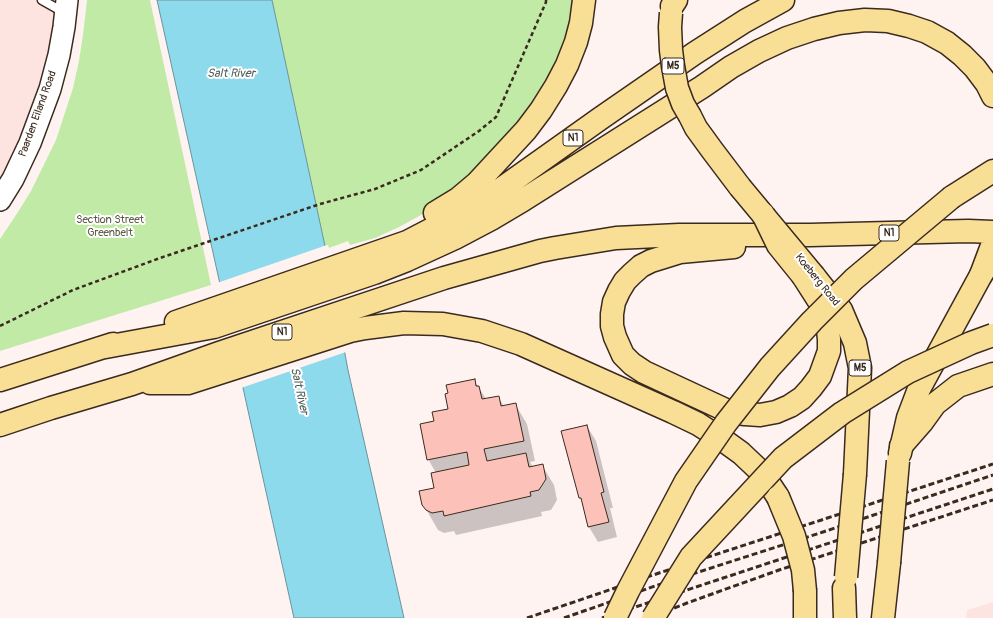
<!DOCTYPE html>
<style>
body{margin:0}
canvas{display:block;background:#fef3f1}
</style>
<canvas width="993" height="618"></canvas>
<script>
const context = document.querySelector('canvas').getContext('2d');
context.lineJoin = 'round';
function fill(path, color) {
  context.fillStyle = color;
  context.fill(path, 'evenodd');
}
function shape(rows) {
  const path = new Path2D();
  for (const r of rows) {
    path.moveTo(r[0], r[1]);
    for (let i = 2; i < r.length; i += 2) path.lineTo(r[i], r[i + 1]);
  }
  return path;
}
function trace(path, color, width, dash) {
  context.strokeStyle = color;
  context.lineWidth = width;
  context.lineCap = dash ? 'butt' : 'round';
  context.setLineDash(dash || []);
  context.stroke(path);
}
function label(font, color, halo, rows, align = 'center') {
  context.font = font + ' Pangolin,sans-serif';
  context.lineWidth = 4;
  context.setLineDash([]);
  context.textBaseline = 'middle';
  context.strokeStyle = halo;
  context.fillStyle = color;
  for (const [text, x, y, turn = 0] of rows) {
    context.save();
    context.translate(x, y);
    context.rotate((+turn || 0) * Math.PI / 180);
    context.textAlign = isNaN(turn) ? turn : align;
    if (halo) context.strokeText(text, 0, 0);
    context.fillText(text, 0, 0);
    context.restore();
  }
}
fill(shape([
 [0,0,66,0,60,46,0,198],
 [993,602,993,618,966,618,967,610]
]), '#fde4e0');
fill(shape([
 [87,0,150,0,211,285,0,351,0,239,16,215,31,191,56,140,73,88,79,61,83,35],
 [272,0,573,0,569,21,564,41,558,61,551,77,518,129,443,200,421,215,399,227,375,238,350,245,348,241,329,248,328,245,325,246]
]), '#c0eaa6');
const water = shape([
 [157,0,272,0,325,246,348,370,404,618,294,618,157,0]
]);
fill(water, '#8cdaeb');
trace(water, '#6c9499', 1);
fill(shape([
 [327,245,346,352,241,388,217,283]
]), '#fef3f1');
fill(shape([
 [474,380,486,399,498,397,504,406,515,404,527,424,535,461,530,462,533,467,542,465,554,485,557,500,551,510,541,512,542,516,456,535,454,531,444,533,438,530,423,504,435,489,436,473,428,459,449,409],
 [587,426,596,441,613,508,610,508,617,537,598,542,589,527,584,505,580,498,563,432]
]), '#0003');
const building = shape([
 [475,379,476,386,479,386,482,399,499,396,501,406,516,403,524,441,484,449,487,461,526,453,529,467,543,464,546,479,539,490,530,492,531,496,444,516,443,511,432,513,426,510,422,505,419,491,434,488,431,473,469,465,467,452,427,460,420,424,434,421,432,412,448,409,445,394,448,393,446,385,475,379],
 [587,425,604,492,601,493,609,522,588,527,581,498,579,498,561,431,587,425]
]);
fill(building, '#fcc1b9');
trace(building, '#3b2a1e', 1);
const lane = shape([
 [42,0,65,13]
]);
const secondary = shape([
 [0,200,13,179,30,143,50,89,59,55,64,27,67,0]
]);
const primary = shape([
 [690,116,696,128,712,150,740,187],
 [814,276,841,310,855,343,860,368,855,474],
 [900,453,908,418,919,389,981,275,991,259],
 [883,618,889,563]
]);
const highway = shape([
 [672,6,676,0],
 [952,197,993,171],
 [435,213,458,199,477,183,526,130,541,110,556,86,567,65,576,42,581,23,584,0],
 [734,247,680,252,651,261,641,266,632,274,625,281,619,291,614,302,612,314,612,326,615,337,623,355,632,364,644,372,730,412,745,414,760,415,776,412,790,406,802,398,811,388,820,376,829,351,829,339,827,322,825,312,819,301,803,276],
 [981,275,993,243],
 [176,322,407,242,480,204,601,118,695,53,745,21,783,0],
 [100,348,214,327,374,273,407,260,455,238,491,219,523,200,702,87,731,67,759,51,787,38,814,29,839,23,865,20,888,21,909,26,927,32,947,43,962,55,975,68,987,84,993,96],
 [0,380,113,344],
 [150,383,188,383,350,331,365,328,404,323,443,324,482,331,521,344,673,412,698,424,723,440,741,453,759,470,768,482,778,497],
 [0,425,51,408,132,384,219,353,444,278,540,251,555,248,616,238,679,235,810,235,968,231,993,232],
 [901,446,922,422,935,404,958,386,993,374],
 [844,588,845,618],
 [805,618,805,591]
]);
trace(lane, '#3b2a1e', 11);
trace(secondary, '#3b2a1e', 24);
trace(primary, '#3b2a1e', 25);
trace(highway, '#3b2a1e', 25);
trace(shape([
 [0,326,73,290,160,258,320,204,375,189,421,170,479,131,496,117,546,2,546,0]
]), '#3b2a1e', 2.5, [4, 3]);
trace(lane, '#fff', 8);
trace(secondary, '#fff', 21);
trace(primary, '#f9df96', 22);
trace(highway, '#f9df96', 22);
trace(shape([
 [527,618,662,572,993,464],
 [564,618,655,586,823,532,993,475],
 [602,618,993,489],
 [649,618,687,603,779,570,993,500]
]), '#3b2a1e', 3, [6, 3]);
const primaryBridge = shape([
 [671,13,670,27,671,50,673,66,677,88,683,104,690,116],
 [740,187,814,276],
 [889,563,898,461],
 [846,577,855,474]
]);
const highwayBridge = shape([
 [763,214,778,245,803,276],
 [778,497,794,536,803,570,805,591],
 [615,618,628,591,686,481,726,423,770,367,812,321,854,279,952,197],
 [653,618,691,557,783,458,842,413,908,372,971,343,993,335]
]);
trace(primaryBridge, '#3b2a1e', 25, []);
trace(highwayBridge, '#3b2a1e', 25, []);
trace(primaryBridge, '#f9df96', 22);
trace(highwayBridge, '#f9df96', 22);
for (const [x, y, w] of [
 [673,66,22],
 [573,138,20],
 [889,233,20],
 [282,332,20],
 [860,368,22]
]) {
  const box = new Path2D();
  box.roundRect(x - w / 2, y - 8, w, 16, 3);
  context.fillStyle = '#fff';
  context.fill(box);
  trace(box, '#3b2a1e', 1);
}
label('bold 10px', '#3b2a1e', null, [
 ["M5",673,66],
 ["N1",573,138],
 ["N1",889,233],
 ["N1",282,332],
 ["M5",860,368]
]);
label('11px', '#3b2a1e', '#fff', [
 ["Paarden Eiland Road",38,114,-70],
 ["Koeberg Road",817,280,51]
]);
label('11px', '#5c5a40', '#fff', [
 ["Section Street",110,220],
 ["Greenbelt",110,233]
]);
label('italic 12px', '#535f5c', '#fff', [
 ["Salt River",231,74],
 ["Salt River",299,391,78]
]);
</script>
